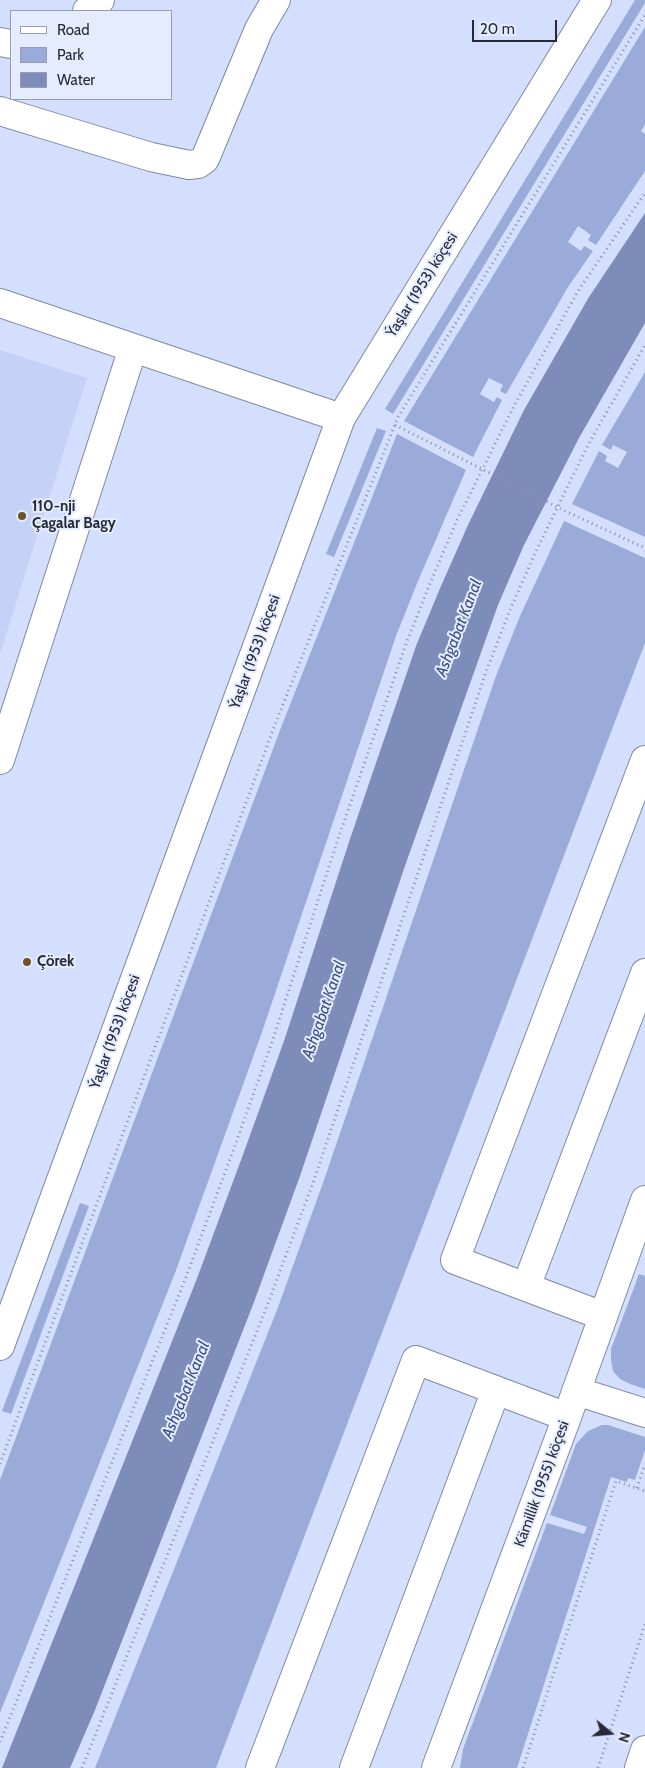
<!DOCTYPE html>
<meta charset="utf-8">
<style>
body{margin:0}
#map{position:relative;width:645px;height:1768px;overflow:hidden;background:#d4dffd;font-family:Cabin,sans-serif}
canvas{display:block}
.legend{position:absolute;left:10px;top:10px;width:162px;height:90px;box-sizing:border-box;background:#e5ecff;border:1px solid #999eaf;margin:0;padding:6px 9px;list-style:none;font-size:15px;color:#262a36}
.legend li{display:flex;align-items:center;gap:10px;height:25px}
.legend b{width:25px;border:1px solid #999eaf}
.north{position:absolute;left:585px;top:1708px;width:50px;height:50px;-webkit-text-stroke:4px #e5ecff;paint-order:stroke;rotate:107deg;font-size:14px;font-weight:700;line-height:20px;text-align:center;color:#262a36}
.north::after{content:'';display:block;margin:auto;width:18px;height:22px;background:#262a36;clip-path:polygon(50% 0,100% 100%,50% 72%,0 100%)}
.scale{position:absolute;left:472px;top:20px;width:85px;height:22px;box-sizing:border-box;border:2px solid #262a36;border-top:0;padding-left:6px;font-size:15px;line-height:18px;white-space:nowrap;color:#262a36;-webkit-text-stroke:4px #e5ecff;paint-order:stroke}
</style>
<div id="map">
<canvas width="645" height="1768"></canvas>
<ul class="legend">
<li><b style="height:6px;background:#fff"></b>Road</li>
<li><b style="height:14px;background:#9babd9"></b>Park</li>
<li><b style="height:14px;background:#7d8cb9"></b>Water</li>
</ul>
<div class="north">N</div>
<div class="scale">20 m</div>
</div>
<script>
const context = document.querySelector('canvas').getContext('2d');
context.lineJoin = 'round';
function fill(path, color) {
  context.fillStyle = color;
  context.fill(path, 'evenodd');
}
function shape(rows) {
  const path = new Path2D();
  for (const r of rows) {
    path.moveTo(r[0], r[1]);
    for (let i = 2; i < r.length; i += 2) path.lineTo(r[i], r[i + 1]);
  }
  return path;
}
function trace(path, color, width, dash) {
  context.strokeStyle = color;
  context.lineWidth = width;
  context.lineCap = dash ? 'butt' : 'round';
  context.setLineDash(dash || []);
  context.stroke(path);
}
function label(font, color, halo, rows, align = 'center') {
  context.font = font + ' Cabin,sans-serif';
  context.lineWidth = 4;
  context.setLineDash([]);
  context.textBaseline = 'middle';
  context.strokeStyle = halo;
  context.fillStyle = color;
  for (const [text, x, y, turn = 0] of rows) {
    context.save();
    context.translate(x, y);
    context.rotate((+turn || 0) * Math.PI / 180);
    context.textAlign = isNaN(turn) ? turn : align;
    if (halo) context.strokeText(text, 0, 0);
    context.fillText(text, 0, 0);
    context.restore();
  }
}
fill(shape([
 [0,350,87,378,0,654]
]), '#c5d2f7');
fill(shape([
 [635,0,645,0,645,3,393,414,385,409],
 [645,27,645,125,641,131,645,134,645,171,596,245,588,240,591,235,578,226,568,242,581,251,584,246,593,251,568,287,506,394,500,391,503,385,489,378,480,394,494,402,497,397,502,400,473,457,404,421],
 [645,372,645,537,572,504,599,451,607,456,605,461,618,468,627,452,613,445,611,450,602,445],
 [377,428,386,431,334,557,326,554],
 [397,434,466,470,418,581,396,636,261,1035,175,1273,0,1713,0,1480,282,725],
 [564,521,645,558,645,643,216,1768,95,1768,277,1310,324,1180,496,676,520,616],
 [80,1203,89,1206,11,1414,2,1411],
 [639,1274,645,1276,645,1389,630,1384,620,1379,613,1371,611,1360,611,1349],
 [602,1425,608,1425,645,1437,645,1450,635,1480,628,1478,627,1482,611,1477,517,1768,460,1768,463,1749,547,1523,584,1534,587,1527,550,1515,576,1444,588,1431]
]), '#9babd9');
fill(shape([
 [645,213,645,323,579,438,524,545,498,605,406,863,300,1176,254,1302,95,1710,70,1768,2,1768,196,1281,244,1152,284,1041,350,839,416,646,441,586,468,525,524,410,589,297]
]), '#7d8cb9');
const minor = shape([
 [87,11,100,0],
 [0,42,11,44],
 [0,111,151,157,189,165,198,164,205,159,259,29,276,0],
 [0,303,341,418],
 [0,760,133,348],
 [645,760,455,1260,526,1287,645,973],
 [526,1287,603,1316],
 [0,1346,341,418,597,0],
 [576,1391,645,1413],
 [260,1768,416,1360,567,1417],
 [354,1768,496,1390],
 [436,1768,567,1417,645,1200],
 [639,1768,645,1750]
]);
trace(minor, '#7f89a4', 30);
trace(shape([
 [395,425,565,511,645,548],
 [0,1464,276,722,398,417,645,15],
 [637,1488,645,1464],
 [0,1742,186,1277,233,1151,273,1039,338,839,406,644,429,586,457,520,514,406,578,291,645,193],
 [82,1768,267,1306,314,1180,486,672,510,610,536,551,588,445,645,345],
 [523,1768,616,1481,645,1491],
 [598,1768,645,1624]
]), '#8890a6', 3, [1, 4]);
trace(minor, '#fff', 28);
for (const [x, y, r, color] of [
 [22,516,5,"#715127"],
 [27,962,5,"#715127"]
]) {
  const dot = new Path2D();
  dot.arc(x, y, r, 0, 2 * Math.PI);
  context.fillStyle = color;
  context.fill(dot);
  trace(dot, '#e5ecff', 2);
}
label('15px', '#262a36', '#e5ecff', [
 ["Ýaşlar (1953) köçesi",422,285,-58],
 ["Ýaşlar (1953) köçesi",255,652,-70],
 ["Ýaşlar (1953) köçesi",115,1032,-70],
 ["Kämillik (1955) köçesi",542,1484,-70]
]);
label('bold 15px', '#262a36', '#e5ecff', [
 ["110-nji",32,507],
 ["Çagalar Bagy",32,524],
 ["Çörek",37,962]
], 'left');
label('italic 16px', '#3b4c87', '#e5ecff', [
 ["Ashgabat Kanal",459,628,-69],
 ["Ashgabat Kanal",324,1010,-71],
 ["Ashgabat Kanal",186,1390,-68]
]);
</script>
